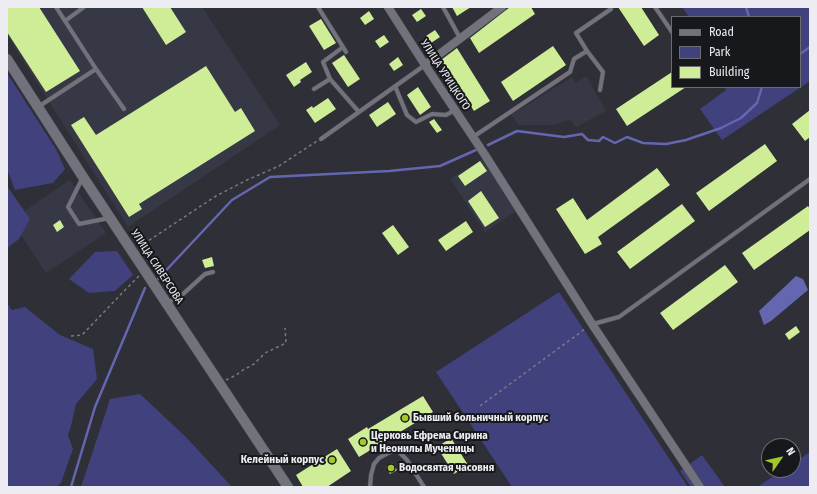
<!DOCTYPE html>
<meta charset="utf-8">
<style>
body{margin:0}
#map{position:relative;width:817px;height:494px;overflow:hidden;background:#2e2f37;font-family:"Fira Sans Condensed",sans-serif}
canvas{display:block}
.frame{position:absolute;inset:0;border:8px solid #ececf2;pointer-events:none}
.legend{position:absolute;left:671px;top:16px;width:130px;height:72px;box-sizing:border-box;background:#17181b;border:1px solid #6c6d71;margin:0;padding:5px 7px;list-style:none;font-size:12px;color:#ececf2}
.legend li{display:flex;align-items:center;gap:8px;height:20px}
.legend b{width:20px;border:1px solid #6c6d71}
.north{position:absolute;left:761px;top:438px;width:40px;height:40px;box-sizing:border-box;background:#17181b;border:1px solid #6c6d71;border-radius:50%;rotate:56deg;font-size:11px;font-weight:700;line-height:16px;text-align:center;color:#ececf2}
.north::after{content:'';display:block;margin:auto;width:14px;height:18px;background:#a0c92c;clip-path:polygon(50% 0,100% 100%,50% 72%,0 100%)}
</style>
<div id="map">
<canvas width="817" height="494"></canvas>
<div class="frame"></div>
<ul class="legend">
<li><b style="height:5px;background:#71727c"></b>Road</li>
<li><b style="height:11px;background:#40417d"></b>Park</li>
<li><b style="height:11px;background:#cfec97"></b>Building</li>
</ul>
<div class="north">N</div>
</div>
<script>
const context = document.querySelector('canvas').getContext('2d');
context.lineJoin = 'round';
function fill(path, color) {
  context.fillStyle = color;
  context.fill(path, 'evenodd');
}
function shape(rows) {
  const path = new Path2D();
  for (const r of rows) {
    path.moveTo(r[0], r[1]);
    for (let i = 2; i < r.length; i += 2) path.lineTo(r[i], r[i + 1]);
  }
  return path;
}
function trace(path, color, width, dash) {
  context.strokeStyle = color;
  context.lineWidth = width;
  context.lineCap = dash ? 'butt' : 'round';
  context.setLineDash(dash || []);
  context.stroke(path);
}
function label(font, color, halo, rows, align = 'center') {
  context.font = font + ' "Fira Sans Condensed",sans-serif';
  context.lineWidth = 4;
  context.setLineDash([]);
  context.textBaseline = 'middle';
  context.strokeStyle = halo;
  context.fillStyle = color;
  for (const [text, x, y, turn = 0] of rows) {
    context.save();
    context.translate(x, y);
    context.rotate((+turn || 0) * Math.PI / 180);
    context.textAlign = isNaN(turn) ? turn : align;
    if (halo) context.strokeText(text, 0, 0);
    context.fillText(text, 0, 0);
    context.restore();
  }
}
fill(shape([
 [7,7,202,7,280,125,128,227,7,35],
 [586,76,606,111,576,127,570,120,553,125,519,125,511,115,572,77,576,83],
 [482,159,516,211,485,232,450,179],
 [70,180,106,233,46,273,11,220]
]), '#373846');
fill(shape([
 [682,7,810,7,810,81,722,140,700,109,726,90,725,87,800,87,800,17,689,17],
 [7,73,56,149,65,169,53,183,15,190,7,169],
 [7,186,30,219,19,239,7,248],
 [117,251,133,275,115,291,89,293,69,279,95,252],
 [559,292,688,487,512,487,436,372],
 [7,303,12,310,25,307,60,335,93,349,97,379,76,404,71,426,68,435,73,449,61,483,56,487,7,487],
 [140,394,186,437,232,487,81,487,110,399],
 [810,452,810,487,757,487,783,470,793,470,793,463],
 [702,455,725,487,691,487,680,471]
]), '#40417d');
fill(shape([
 [796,276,803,279,808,290,771,321,764,325,759,311]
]), '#6467b0');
trace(shape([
 [746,7,749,17],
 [800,54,810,47],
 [488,145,517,131,564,137,582,134,588,140,599,141,603,137,615,143,627,137,643,143,666,144,686,140,721,128,741,118,757,103,762,87],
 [158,279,232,200,270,177,389,171,440,166,476,150],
 [71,487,95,407,145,288]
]), '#6467b0', 2.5);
fill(shape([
 [7,7,39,7,80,71,46,92,7,32],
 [142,7,170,7,186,32,166,45],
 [452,7,471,7,457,16],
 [510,7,531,7,535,14,479,53,470,38],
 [618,7,641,7,659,35,644,46],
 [421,9,426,16,417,22,412,15],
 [369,11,374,19,365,25,360,18],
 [321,19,336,43,324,50,309,26],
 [435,30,440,37,431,43,426,36],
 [384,35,389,42,380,48,375,41],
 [553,46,566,65,513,101,501,82],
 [457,48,490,101,474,111,441,60],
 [344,55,360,79,348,87,332,63],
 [398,57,403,65,394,71,389,64],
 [306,62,312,72,300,80,301,82,294,87,286,75],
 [206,66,235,112,241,108,255,131,139,204,142,209,129,217,71,125,84,117,96,135],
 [672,72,672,87,686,87,627,126,616,109],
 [418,87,431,107,420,115,407,95],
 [328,98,336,109,315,123,306,110,312,106,313,108],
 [388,102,396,114,377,127,369,115],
 [810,110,810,137,805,141,792,124],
 [434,119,442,130,437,133,429,122],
 [765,144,777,161,709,211,696,193],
 [480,161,487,171,465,186,458,176],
 [657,168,670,185,598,237,602,244,585,254,556,209,573,198,587,220],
 [481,191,499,218,485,227,468,201],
 [682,204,695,221,630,269,617,252],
 [808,206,810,209,810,230,754,270,742,253],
 [60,220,64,227,57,232,53,225],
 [466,221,473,232,446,251,438,240],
 [393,225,409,247,398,255,382,233],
 [212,257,214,266,205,268,202,260],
 [725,265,738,282,673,330,660,313],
 [796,326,800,332,789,340,785,334],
 [423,396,433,412,359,457,348,439,367,427,368,429],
 [451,438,468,465,454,474,437,447],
 [337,449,351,471,327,487,303,487,296,475],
 [392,463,397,470,390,474,386,467]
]), '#cfec97');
const lane = shape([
 [318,7,343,47],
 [443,7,460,38],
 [655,7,672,32],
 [65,21,84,7],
 [587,51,576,33,611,9],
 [96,69,124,109],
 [330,79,323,62,343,47,346,52],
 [395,86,407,115,416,122,432,114,446,115,455,110],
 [314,89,330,79,359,112],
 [38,107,96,69,56,7],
 [473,137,570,72,574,59,587,51,603,72,600,90],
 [321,139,425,65],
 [83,177,68,207,79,224,109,218],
 [167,303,182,295,205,274,213,272],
 [593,324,619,317,810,179],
 [370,487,371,475,374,464,379,458,392,451,398,451,407,460,424,487]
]);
const street = shape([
 [388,7,425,65,485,155,592,324,700,487],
 [425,65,502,7]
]);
const secondary = shape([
 [7,59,83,177,288,487]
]);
trace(lane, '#4a4a52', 5);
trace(street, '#4a4a52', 9);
trace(secondary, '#4a4a52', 11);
trace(shape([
 [139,247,216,196,247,180,279,166,317,141],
 [71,336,82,335,126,289,139,276],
 [226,380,236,375,243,370,254,364,265,353,286,343,285,328],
 [480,406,585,329]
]), '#797981', 1.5, [3, 3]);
trace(lane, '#71727c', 4);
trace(street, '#71727c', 8);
trace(secondary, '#71727c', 10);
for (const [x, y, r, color] of [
 [405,418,4,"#a0c92c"],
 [363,442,4,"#a0c92c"],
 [332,460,4,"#a0c92c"],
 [391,468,4,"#a0c92c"]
]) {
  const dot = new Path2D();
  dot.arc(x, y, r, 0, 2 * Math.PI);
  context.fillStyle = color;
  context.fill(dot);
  trace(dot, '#17181b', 1.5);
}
label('11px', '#ececf2', '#17181b', [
 ["УЛИЦА УРИЦКОГО",445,75,57],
 ["УЛИЦА СИВЕРСОВА",157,267,57]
]);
label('bold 11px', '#ececf2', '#17181b', [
 ["Бывший больничный корпус",413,418],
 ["Церковь Ефрема Сирина",371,436],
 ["и Неонилы Мученицы",371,449],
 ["Келейный корпус",324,460,"right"],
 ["Водосвятая часовня",399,468]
], 'left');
</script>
